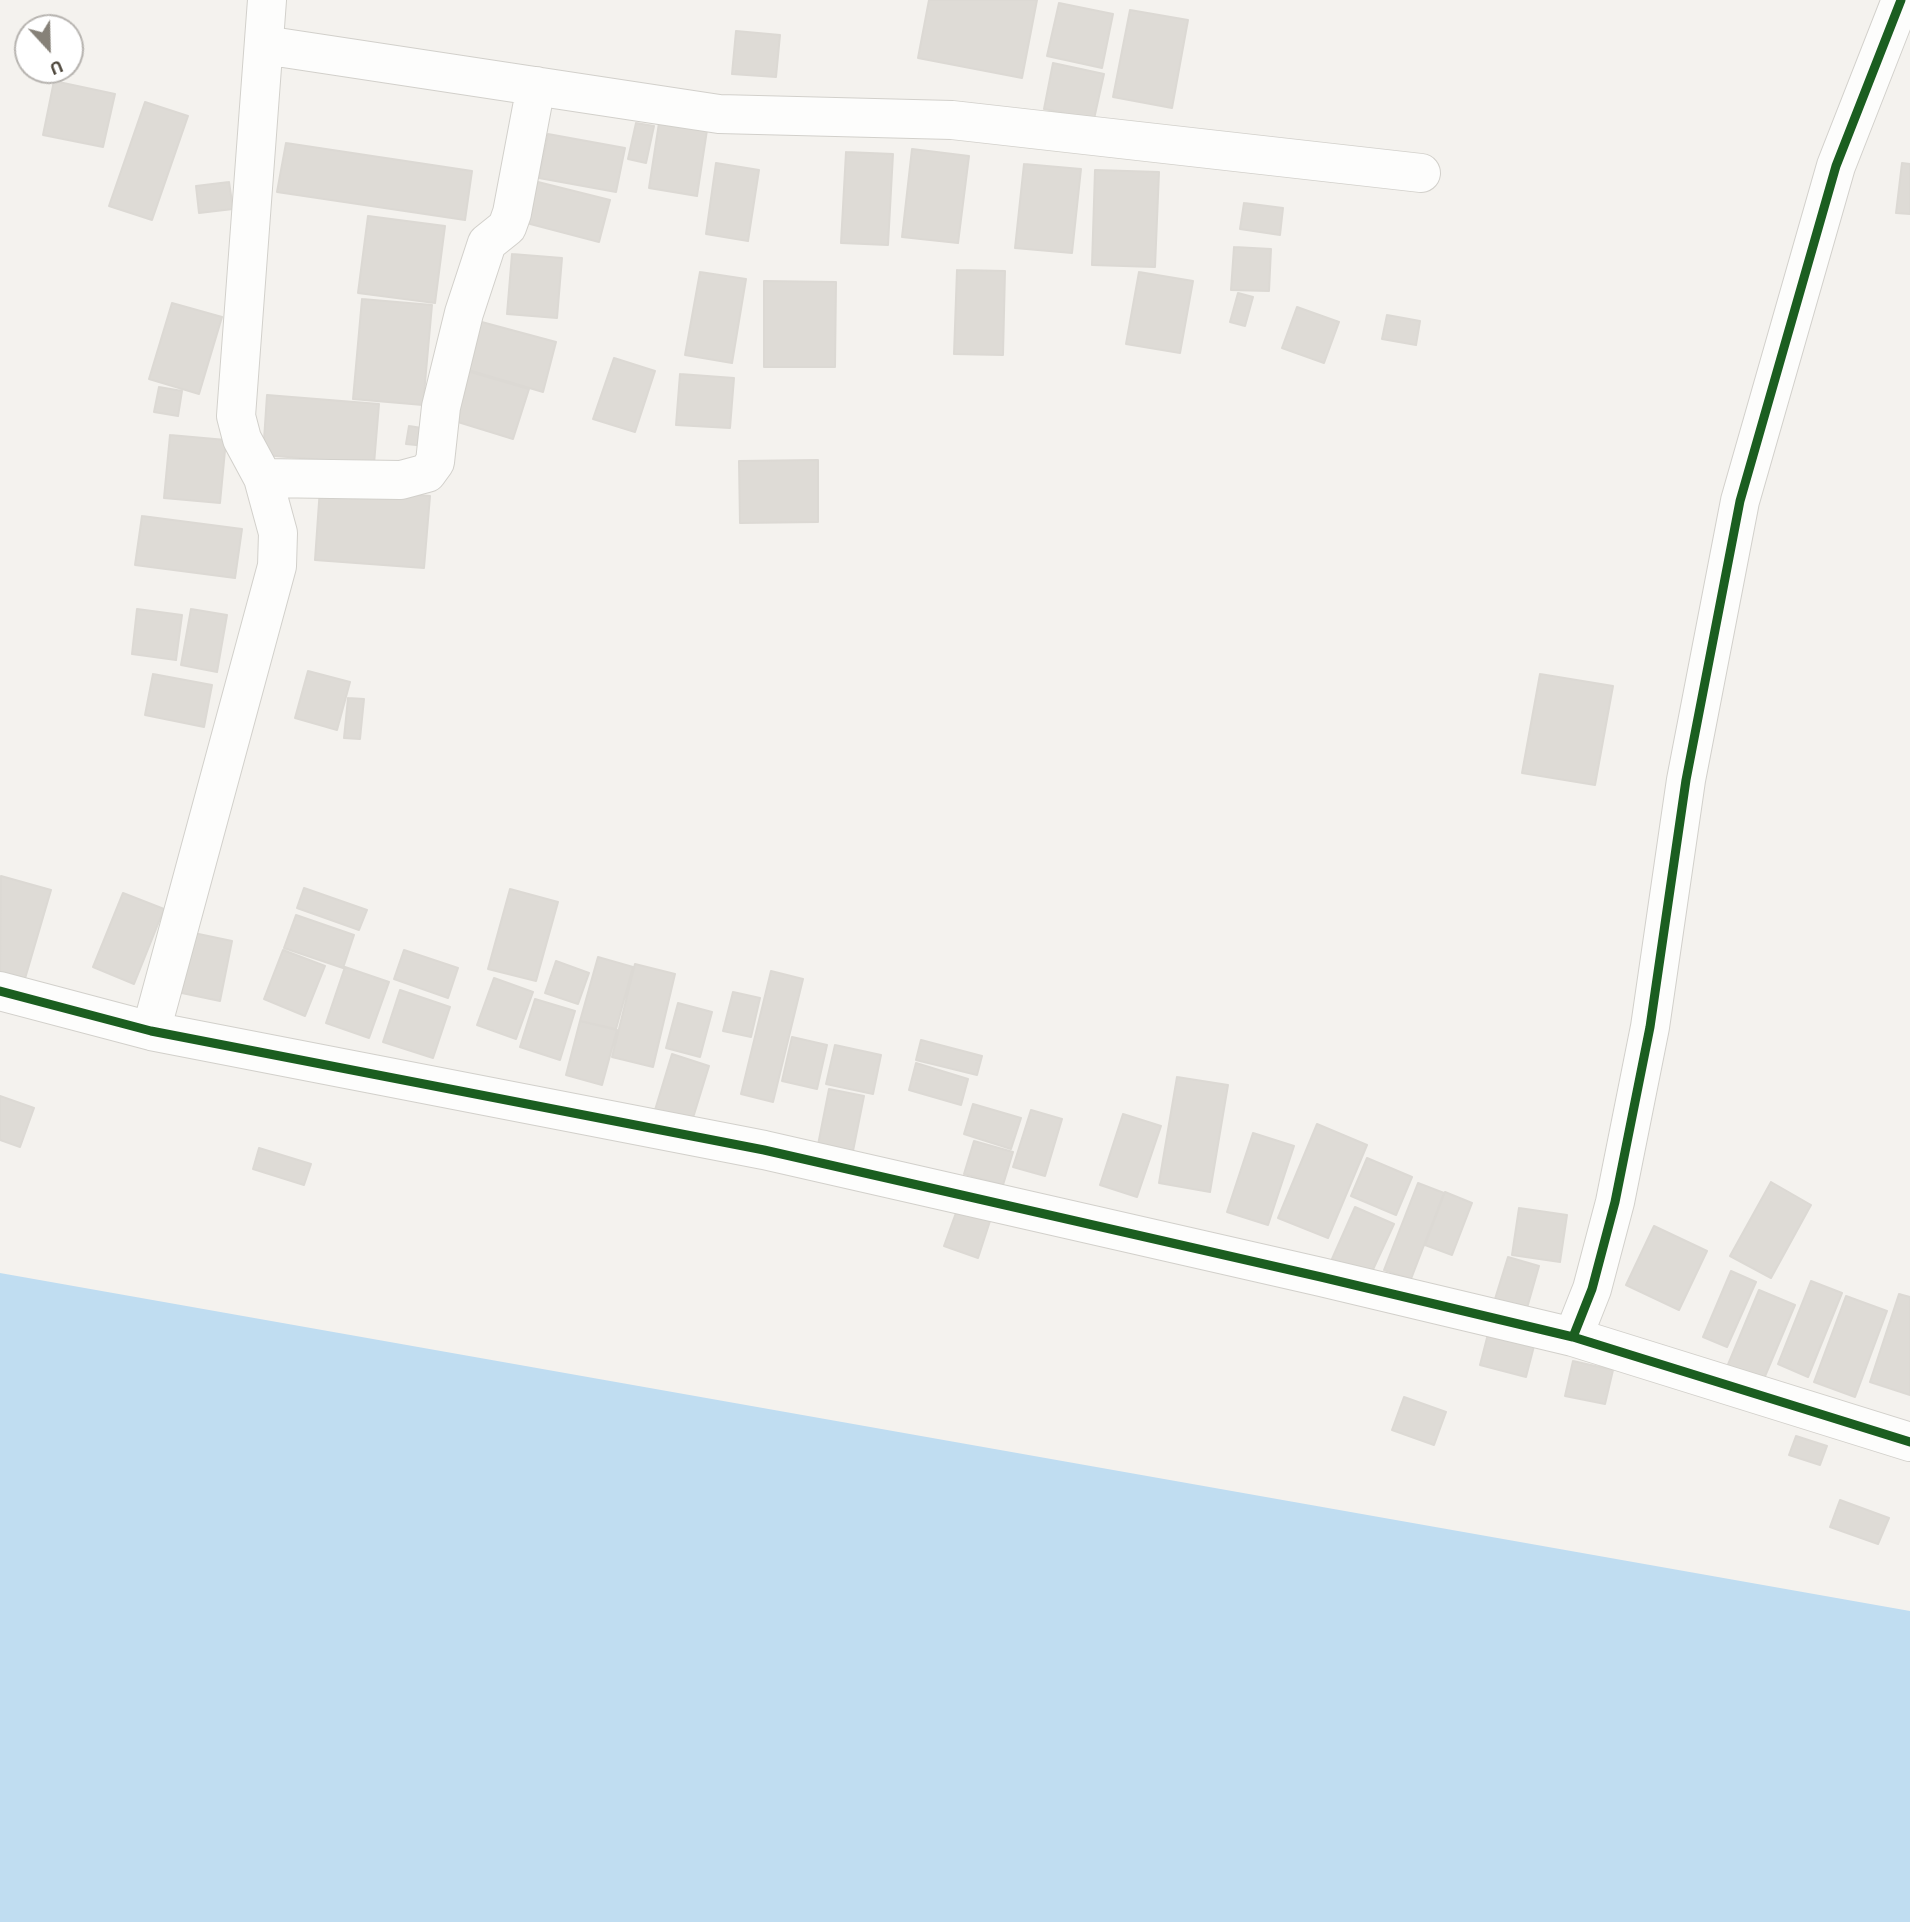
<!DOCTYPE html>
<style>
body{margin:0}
#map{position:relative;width:1910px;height:1922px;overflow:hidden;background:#f4f2ee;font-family:"Alegreya Sans",sans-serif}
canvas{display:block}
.north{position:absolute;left:14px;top:14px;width:70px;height:70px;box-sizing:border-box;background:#fff;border:2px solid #b7b4b0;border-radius:50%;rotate:158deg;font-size:19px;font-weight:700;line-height:28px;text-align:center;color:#4b4439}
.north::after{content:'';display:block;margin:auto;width:24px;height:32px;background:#868178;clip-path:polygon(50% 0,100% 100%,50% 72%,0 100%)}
</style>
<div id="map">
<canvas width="1910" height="1922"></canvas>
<div class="north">U</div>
</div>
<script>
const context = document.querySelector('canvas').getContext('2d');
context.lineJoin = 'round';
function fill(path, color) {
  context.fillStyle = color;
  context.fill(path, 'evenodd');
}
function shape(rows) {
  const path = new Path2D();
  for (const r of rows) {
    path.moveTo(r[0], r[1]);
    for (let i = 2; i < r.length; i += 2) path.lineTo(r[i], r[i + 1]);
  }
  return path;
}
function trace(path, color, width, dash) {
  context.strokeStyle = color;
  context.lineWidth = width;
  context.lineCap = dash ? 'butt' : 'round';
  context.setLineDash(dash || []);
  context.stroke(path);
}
fill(shape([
 [0,1273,1910,1611,1910,1922,0,1922]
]), '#c0ddf1');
const building = shape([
 [929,0,1037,0,1022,78,918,58,929,0],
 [1059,3,1113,14,1102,68,1047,56,1059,3],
 [1130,10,1188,20,1172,108,1113,97,1130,10],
 [736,31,780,35,776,77,732,74,736,31],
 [1053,63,1104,74,1094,119,1044,109,1053,63],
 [54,81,115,94,103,147,43,135,54,81],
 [145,102,188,116,152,220,109,206,145,102],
 [636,123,654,126,646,163,628,159,636,123],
 [659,123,707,130,697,196,649,188,659,123],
 [548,134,625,148,616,192,539,178,548,134],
 [286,143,472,171,465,220,277,192,286,143],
 [912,149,969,156,958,243,902,237,912,149],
 [846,152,893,154,888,245,841,243,846,152],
 [716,163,759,170,748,241,706,234,716,163],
 [1902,163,1910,164,1910,214,1896,213,1902,163],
 [1024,164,1081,169,1072,253,1015,248,1024,164],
 [1095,170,1159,172,1155,267,1092,265,1095,170],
 [526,179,610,200,599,242,515,220,526,179],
 [229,182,233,209,199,213,196,186,229,182],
 [1244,203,1283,208,1280,235,1240,229,1244,203],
 [368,216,445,226,435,303,358,293,368,216],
 [1234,247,1271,249,1269,291,1231,290,1234,247],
 [512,254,562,258,557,318,507,314,512,254],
 [957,270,1005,271,1003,355,954,354,957,270],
 [700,272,746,279,732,363,685,355,700,272],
 [1139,272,1193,281,1180,353,1126,344,1139,272],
 [764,281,836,282,835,367,764,367,764,281],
 [1238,293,1253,297,1245,326,1230,322,1238,293],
 [362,299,432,305,423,405,353,399,362,299],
 [172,303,222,317,199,394,149,379,172,303],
 [1297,307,1339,322,1324,363,1282,348,1297,307],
 [1387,315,1420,321,1416,345,1382,339,1387,315],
 [478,321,556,342,543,392,465,369,478,321],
 [614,358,655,371,635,432,593,419,614,358],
 [460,369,529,389,513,439,445,418,460,369],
 [680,374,734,378,730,428,676,425,680,374],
 [159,387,182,391,178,416,154,412,159,387],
 [267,395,379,404,374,464,263,455,267,395],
 [409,426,428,429,426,446,406,444,409,426],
 [170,435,226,440,220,503,164,498,170,435],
 [818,460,818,522,740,523,739,461,818,460],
 [320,488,430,496,424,568,315,560,320,488],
 [142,516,242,529,235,578,135,565,142,516],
 [137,609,182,615,176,660,132,654,137,609],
 [191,609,227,615,217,672,181,665,191,609],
 [308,671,350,682,337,730,295,718,308,671],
 [153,674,212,685,204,727,145,715,153,674],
 [1540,674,1613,686,1595,785,1522,773,1540,674],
 [348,698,364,699,360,739,344,738,348,698],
 [1,876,51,890,24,982,0,975,1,876],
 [304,888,367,910,359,930,297,908,304,888],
 [510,889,558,902,536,981,488,969,510,889],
 [123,893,164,909,134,984,93,967,123,893],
 [296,915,354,935,343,968,284,948,296,915],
 [189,932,232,941,220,1001,177,992,189,932],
 [283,950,325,966,305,1016,264,999,283,950],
 [404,950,458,968,448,998,394,979,404,950],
 [598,957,633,967,616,1029,580,1021,598,957],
 [556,961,589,973,578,1004,545,993,556,961],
 [635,964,675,974,653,1067,612,1057,635,964],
 [345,967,389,982,369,1038,326,1023,345,967],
 [771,971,803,979,773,1102,741,1094,771,971],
 [494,978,533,992,516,1039,477,1025,494,978],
 [400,990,450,1007,433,1058,383,1042,400,990],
 [733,992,760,998,751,1037,723,1031,733,992],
 [535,999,575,1011,560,1060,520,1047,535,999],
 [678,1003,712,1012,700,1057,666,1048,678,1003],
 [580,1021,617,1030,602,1085,566,1075,580,1021],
 [792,1037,827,1045,817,1089,782,1081,792,1037],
 [921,1040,982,1056,977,1075,916,1060,921,1040],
 [835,1045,881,1055,873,1094,826,1084,835,1045],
 [672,1054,709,1066,692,1121,655,1110,672,1054],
 [916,1063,968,1079,961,1105,909,1090,916,1063],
 [1177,1077,1228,1085,1210,1192,1159,1183,1177,1077],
 [829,1089,864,1096,853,1151,818,1145,829,1089],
 [0,1096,34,1108,20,1147,0,1140,0,1096],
 [973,1104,1021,1118,1011,1149,964,1134,973,1104],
 [1031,1110,1062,1119,1045,1176,1013,1167,1031,1110],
 [1123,1114,1161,1126,1137,1197,1100,1185,1123,1114],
 [1317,1124,1367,1145,1328,1238,1278,1218,1317,1124],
 [1253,1133,1294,1146,1268,1225,1227,1212,1253,1133],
 [974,1141,1013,1152,1003,1185,964,1174,974,1141],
 [259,1148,311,1164,304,1185,253,1169,259,1148],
 [1367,1158,1412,1177,1396,1215,1351,1196,1367,1158],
 [1771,1182,1811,1205,1771,1278,1730,1256,1771,1182],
 [1418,1183,1444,1193,1411,1279,1384,1270,1418,1183],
 [1445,1192,1472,1203,1452,1255,1425,1245,1445,1192],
 [1355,1207,1394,1224,1370,1276,1332,1259,1355,1207],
 [1519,1208,1567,1215,1560,1262,1512,1255,1519,1208],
 [957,1210,990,1221,978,1258,944,1246,957,1210],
 [1654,1226,1707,1251,1679,1310,1626,1285,1654,1226],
 [1508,1257,1539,1266,1527,1308,1495,1299,1508,1257],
 [1731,1271,1756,1282,1727,1347,1703,1337,1731,1271],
 [1811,1281,1842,1293,1808,1377,1778,1364,1811,1281],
 [1759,1290,1795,1305,1763,1381,1727,1367,1759,1290],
 [1899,1294,1910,1297,1910,1395,1870,1382,1899,1294],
 [1846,1296,1887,1311,1855,1397,1814,1382,1846,1296],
 [1488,1334,1534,1346,1526,1377,1480,1365,1488,1334],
 [1573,1361,1613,1370,1605,1404,1565,1396,1573,1361],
 [1404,1397,1446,1412,1434,1445,1392,1430,1404,1397],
 [1796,1436,1827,1446,1820,1465,1789,1455,1796,1436],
 [1840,1500,1889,1518,1878,1544,1830,1527,1840,1500]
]);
fill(building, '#dedbd6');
trace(building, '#dcd9d4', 2);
const minor = shape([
 [264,45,719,114,952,120,1421,173],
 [263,478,401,480,427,473,435,462,441,407,464,313,487,243,507,227,512,213,536,86],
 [0,991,151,1031,764,1150,1321,1277,1573,1337,1910,1442],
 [151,1031,277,566,278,533,263,478,242,439,236,416,267,0],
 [1573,1337,1592,1289,1615,1202,1650,1027,1686,780,1740,501,1836,166,1901,0]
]);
trace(minor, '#d2d0cb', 40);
trace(minor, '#fdfdfc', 38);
trace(shape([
 [0,991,151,1031,764,1150,1321,1277,1573,1337,1910,1442],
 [1573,1337,1592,1289,1615,1202,1650,1027,1686,780,1740,501,1836,166,1901,0]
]), '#1b5e20', 9);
</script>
